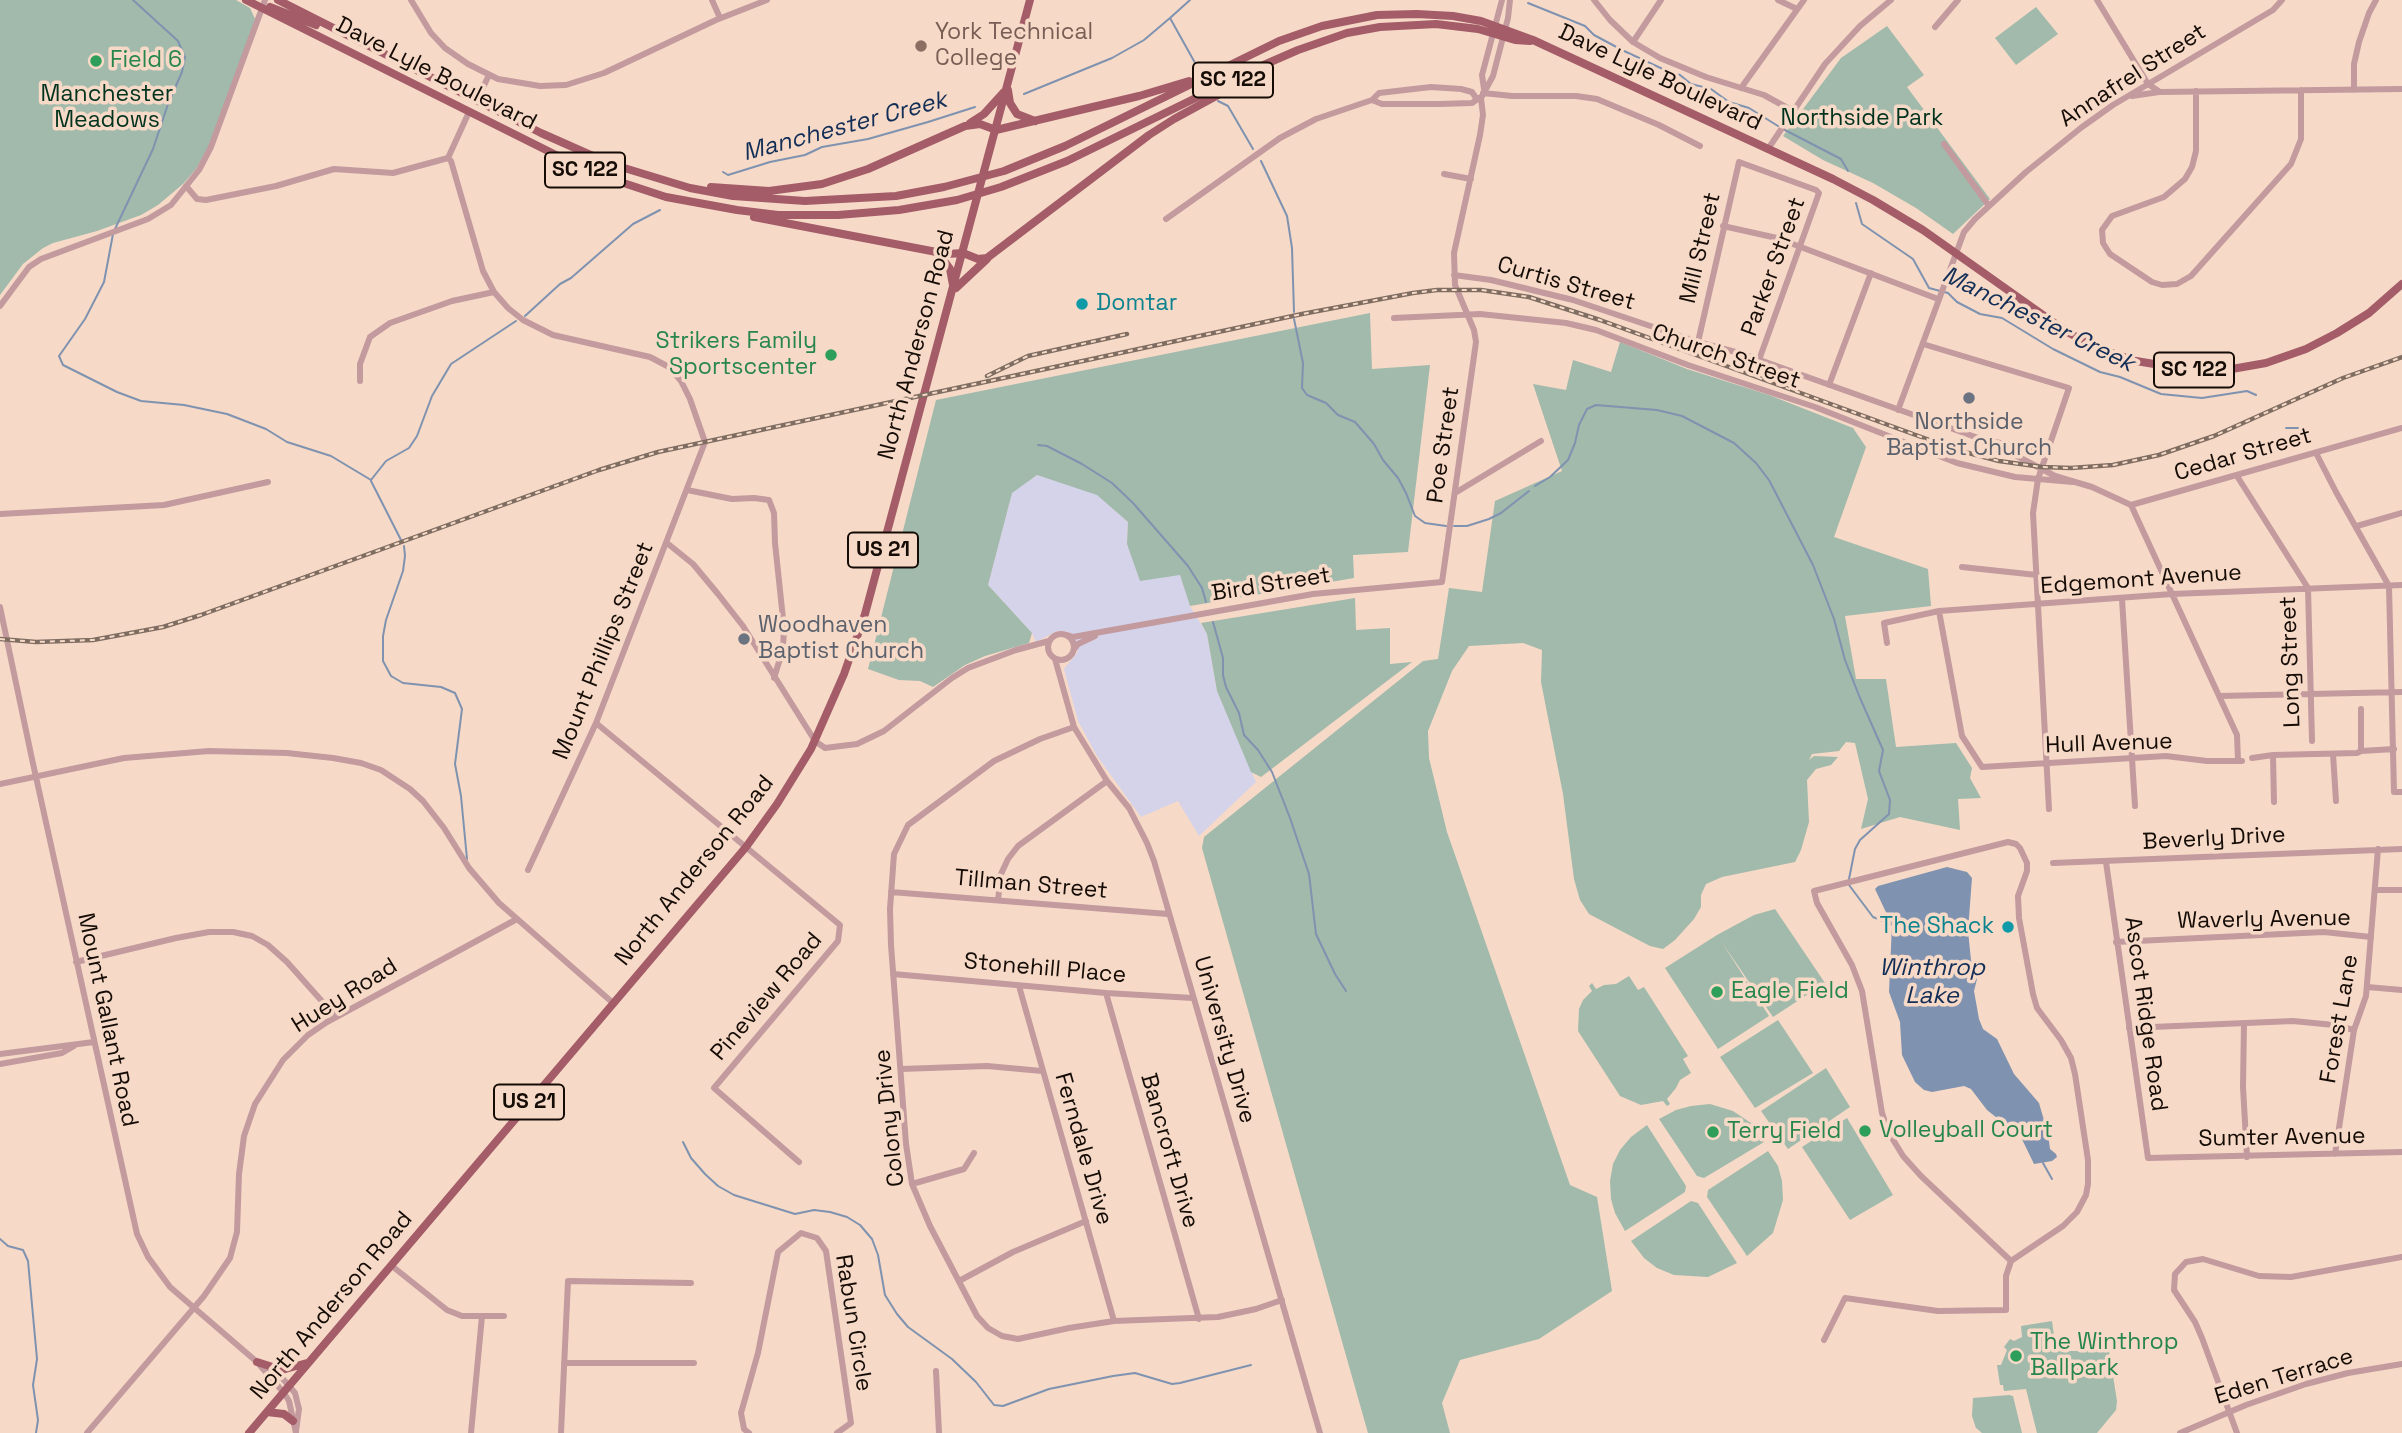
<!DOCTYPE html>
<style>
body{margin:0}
canvas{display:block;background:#f6d9c7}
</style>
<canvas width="2402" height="1433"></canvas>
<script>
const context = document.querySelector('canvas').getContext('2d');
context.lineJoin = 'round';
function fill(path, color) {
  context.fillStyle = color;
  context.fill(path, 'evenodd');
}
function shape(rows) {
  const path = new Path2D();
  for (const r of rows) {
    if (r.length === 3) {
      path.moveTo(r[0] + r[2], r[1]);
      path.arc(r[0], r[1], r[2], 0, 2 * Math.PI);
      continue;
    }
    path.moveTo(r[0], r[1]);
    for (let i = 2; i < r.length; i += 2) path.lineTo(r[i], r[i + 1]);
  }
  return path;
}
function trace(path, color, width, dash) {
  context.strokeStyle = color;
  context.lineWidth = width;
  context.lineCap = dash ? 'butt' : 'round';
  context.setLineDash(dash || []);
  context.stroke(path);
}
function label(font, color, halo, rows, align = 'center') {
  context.font = font + ' "Space Grotesk",sans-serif';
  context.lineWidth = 7;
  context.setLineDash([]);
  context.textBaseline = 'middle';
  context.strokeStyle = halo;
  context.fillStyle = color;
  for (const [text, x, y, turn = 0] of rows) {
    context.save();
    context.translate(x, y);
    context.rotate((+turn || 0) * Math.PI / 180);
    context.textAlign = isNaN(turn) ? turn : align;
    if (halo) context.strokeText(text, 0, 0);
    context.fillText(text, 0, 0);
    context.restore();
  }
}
fill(shape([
 [1037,475,1097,494,1128,522,1127,544,1180,574,1190,606,1207,634,1217,691,1256,782,1199,836,1178,801,1141,817,1097,756,1078,721,1064,669,1077,653,1078,647,1073,635,1068,632,1057,631,1036,642,1032,633,988,585,1012,492]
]), '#d5d3e9');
fill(shape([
 [0,0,236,0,250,8,256,21,209,146,196,169,183,184,158,205,141,215,97,231,53,243,43,248,23,264,0,295],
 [2036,7,2058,34,2016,65,1995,38],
 [1887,26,1924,75,1907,87,1990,199,1953,234,1916,208,1873,183,1823,160,1783,136,1841,58],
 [1370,313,1372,369,1430,365,1408,552,1353,555,1354,578,1190,606,1180,575,1140,581,1127,544,1128,522,1097,495,1037,475,1012,493,988,585,1032,633,1029,643,985,656,965,665,933,687,920,681,899,680,868,669,936,400],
 [1620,342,1687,369,1769,395,1853,428,1866,447,1834,537,1928,569,1931,606,1845,616,1856,679,1886,679,1896,747,1956,743,1972,768,1970,778,1981,798,1958,799,1960,830,1900,817,1861,829,1868,799,1855,743,1846,742,1839,751,1812,754,1809,760,1814,756,1838,757,1831,765,1816,769,1807,780,1809,822,1801,850,1795,862,1722,877,1706,884,1701,895,1701,907,1694,919,1675,940,1663,949,1650,946,1589,914,1580,900,1574,879,1563,794,1541,682,1542,650,1523,643,1469,646,1452,671,1428,731,1429,758,1447,832,1570,1185,1597,1197,1612,1291,1539,1339,1460,1360,1442,1403,1450,1433,1368,1433,1202,848,1204,837,1423,661,1438,659,1449,588,1482,592,1495,501,1562,471,1533,384,1566,390,1573,360,1611,372],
 [1355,598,1356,630,1390,628,1390,664,1412,662,1261,777,1251,772,1217,691,1207,634,1201,623],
 [1775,909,1825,983,1773,1017,1721,941,1769,1016,1718,1049,1665,968,1717,935,1754,915],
 [1629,976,1638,990,1644,987,1688,1056,1683,1059,1691,1073,1680,1080,1676,1088,1667,1099,1670,1104,1667,1106,1663,1101,1641,1105,1620,1096,1578,1031,1579,1009,1583,1000,1592,991,1589,986,1592,983,1596,989,1604,985,1616,984],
 [1778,1020,1813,1073,1755,1108,1720,1057],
 [1826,1068,1850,1107,1788,1149,1761,1111],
 [1710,1104,1733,1111,1751,1123,1764,1142,1704,1178,1697,1176,1659,1119,1676,1110,1691,1106],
 [1847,1118,1893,1195,1850,1220,1802,1147],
 [1647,1125,1686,1186,1685,1192,1625,1231,1615,1213,1611,1199,1610,1181,1613,1164,1620,1150,1631,1137],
 [1768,1151,1778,1166,1782,1181,1783,1200,1773,1233,1747,1256,1707,1197,1708,1190],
 [1691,1201,1698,1203,1737,1263,1708,1277,1674,1275,1657,1268,1644,1258,1631,1241],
 [2052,1321,2056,1351,2109,1351,2117,1401,2116,1410,2097,1433,2037,1433,2026,1389,2004,1391,2003,1385,2000,1385,1997,1365,2001,1365,2007,1350,2004,1347,2010,1339,2014,1341,2022,1337,2021,1326],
 [2009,1395,2013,1396,2022,1433,1982,1433,1976,1428,1972,1416,1973,1398]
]), '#a1baab');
fill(shape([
 [1947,867,1967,872,1972,878,1968,931,1971,960,1977,979,1974,991,1979,1019,1983,1029,1997,1039,2014,1074,2039,1103,2048,1134,2050,1149,2056,1154,2057,1157,2052,1161,2034,1164,2017,1129,2009,1124,2007,1126,1987,1110,1971,1089,1964,1086,1932,1092,1924,1090,1915,1082,1902,1055,1900,1022,1889,992,1892,925,1875,889,1878,886]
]), '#7f93b0');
trace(shape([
 [1528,3,1585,26,1594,35,1622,50,1667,71,1680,75,1691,84,1711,89,1729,102,1749,108,1778,126],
 [1170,18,1190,0],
 [1024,94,1112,58,1144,40,1170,18,1199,70],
 [1218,101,1228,106,1253,149],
 [1783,129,1841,159,1848,171],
 [1261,161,1287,216,1292,248,1294,312],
 [723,172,728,175,770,162,805,155,822,147,868,139,928,122,975,107],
 [1856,203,1862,224,1913,259,1929,288,1948,293,1957,302,1980,314,2002,318,2053,349,2100,372,2120,377,2161,394,2202,398,2247,391,2256,395],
 [115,229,153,149,168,104,182,72,185,57,178,41,133,0],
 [113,234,104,282,85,319,59,356,63,365,117,392,141,401,184,405,227,414,266,429,287,442,331,456,371,480],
 [525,316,560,284,571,278,633,224,660,210],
 [1294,319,1303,363,1302,388,1307,395,1326,403,1338,415,1355,422,1374,444,1383,460,1398,478,1406,493,1415,516,1425,523,1446,526],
 [2286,428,2305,428],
 [1038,445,1047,446,1082,464,1112,483,1133,503,1188,566,1202,588,1206,602],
 [371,480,386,461,409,448,417,436,432,396,451,364,516,321],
 [371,481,401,540],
 [1535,486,1550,477,1568,460,1575,443,1579,425,1587,409,1596,405,1657,410,1682,416,1734,443,1756,463,1769,480,1813,565,1834,619,1845,660,1860,698,1883,750,1879,771,1890,800,1889,814,1860,840,1855,849,1849,879],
 [1454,526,1467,526,1489,519,1501,513,1529,491],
 [404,546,405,556,403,571,386,620,383,636,383,661,391,676,403,683,441,687,455,693,462,709,455,764,461,796,467,859],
 [1213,622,1223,658,1223,675,1226,687,1239,713,1244,735,1258,750,1272,772,1290,818,1309,874,1316,934,1335,974,1346,991],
 [1849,885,1873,917,1893,925],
 [683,1142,691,1158,705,1174,718,1186,734,1195,795,1214,814,1210,830,1212,847,1217,860,1225,872,1239,878,1255,885,1295,897,1314,908,1327,952,1359,976,1382,994,1405,1003,1406,1049,1389,1113,1376,1135,1373,1172,1384,1180,1383,1251,1365],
 [2043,1163,2052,1179],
 [0,1239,8,1246,23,1250,28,1261,37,1359,33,1385,38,1420,36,1433]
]), '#7f93b0', 2);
trace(shape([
 [411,0,431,33,445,48,468,64,498,79,540,86,566,85,604,73,716,20,767,0],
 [712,0,720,18],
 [1594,0,1610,20,1633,42,1660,58,1706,77,1764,95,1793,111],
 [1778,0,1797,9],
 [2097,0,2148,84,2160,92,2402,89],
 [1935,27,1958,0],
 [1633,42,1661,0],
 [1741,88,1804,0],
 [1484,89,1482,75,1502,0],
 [2354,90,2354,64,2359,42,2369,13,2376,0],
 [2196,91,2196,151,2192,167,2185,179,2164,197,2112,216,2102,230,2103,243,2110,254,2152,282,2162,285,2177,284,2191,276,2291,164,2301,139,2301,90],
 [1483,93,1512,96,1576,96,1597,99,1659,125,1700,146],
 [2132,96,2159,92],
 [477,100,489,75],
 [1372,100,1382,104,1440,104,1472,103,1479,98],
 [1944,144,1989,206],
 [1768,149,1825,64,1860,26,1891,0],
 [448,158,451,161,483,271,494,292,508,308,523,320,553,335,650,357,669,367,681,381,690,399,705,442,596,723,528,870],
 [448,158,469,112],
 [1444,174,1471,179],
 [186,186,197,199,206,200,276,186,334,169,393,173,448,158],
 [1166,219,1280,138,1316,119,1372,100,1379,93,1431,87,1461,89,1472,92,1476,98],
 [1723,226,1777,238,1938,299],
 [1454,275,1491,280,1573,300,1698,342,1743,354,1981,439,2048,453],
 [0,306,29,267,41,259,148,219,171,205,199,170,211,147,265,0],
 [1394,318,1480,314,1566,323,1596,330,1688,365,1815,407,1957,463,2015,477,2073,482],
 [1698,342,1739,162,1816,190,1819,193,1759,360],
 [1923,344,2069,388,2038,479,2033,513,2049,809],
 [360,381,360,364,370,337,390,323,452,301,494,292],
 [1829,385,1871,273],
 [1898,410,1964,232,1975,219,2026,172,2082,127,2113,105,2273,10,2282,0],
 [1994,444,2055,476,2092,487,2131,505,2402,428],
 [2316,453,2336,492,2389,586,2394,792,2402,792],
 [2237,476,2308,588,2312,741],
 [687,490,732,499,754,498,769,500,774,513,775,543,784,628,783,649,774,678],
 [1455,493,1541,441],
 [2131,505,2237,735,2238,761],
 [0,514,164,505,268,482],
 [2357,526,2402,513],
 [667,543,693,564,718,594,743,626,815,741,825,748,857,744,884,731,952,678,968,668,1016,650,1049,641],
 [1962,567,2037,575],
 [2122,599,2135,806],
 [0,607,32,759,137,1234,148,1257,170,1287,257,1362,284,1393,289,1401,296,1433],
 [1939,611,1962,736,1982,767,2166,756,2207,761,2242,761],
 [1061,647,13],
 [1067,635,1073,637,1313,594,1442,582,1476,342,1474,330,1455,285,1454,253,1480,135,1483,115,1481,98,1493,76,1508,18,1510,0],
 [1887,643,1884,623,1939,611,2172,594,2402,585],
 [1075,648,1078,644,1095,636],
 [1055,659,1074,727,1107,781,1129,808,1147,843,1154,861,1320,1433],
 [2219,696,2402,692],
 [2361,709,2361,751,2394,749],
 [596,723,840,925,838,941,714,1088,799,1162],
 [1074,727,1040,739,994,761,908,825,894,854,890,909,891,945,906,1144,912,1184,930,1226,977,1316,988,1328,1002,1336,1018,1339,1069,1328,1114,1321,1218,1317,1256,1309,1282,1300],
 [2333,754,2336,801],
 [2273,755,2274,802],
 [2252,758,2273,755,2357,753,2361,751],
 [0,784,124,758,209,751,287,753,333,758,361,763,381,770,410,789,423,801,444,828,469,868,499,903,613,1003],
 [2106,862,2148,1158,2402,1152],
 [2053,863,2402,849],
 [2375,890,2402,890],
 [891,892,1168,914],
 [998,900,1001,874,1008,859,1018,846,1107,781],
 [2116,942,2324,932,2371,937],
 [76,962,176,938,209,932,233,932,252,936,268,945,287,962,336,1017],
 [893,974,1106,993,1193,998],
 [1019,986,1114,1321],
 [2367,987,2402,990],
 [1106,993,1199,1319],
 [2244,1023,2243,1087,2247,1157],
 [2129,1028,2293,1021,2334,1025,2354,1030],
 [0,1054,94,1042],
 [0,1064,62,1053,74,1046],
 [901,1069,987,1066,1042,1071],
 [2335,1154,2354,1030,2366,996,2378,849],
 [912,1184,964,1169,974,1153],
 [392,1266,447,1310,462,1316,504,1316],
 [959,1281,1013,1252,1086,1221],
 [1824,1340,1845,1298,1938,1311,2006,1310,2006,1276,2011,1261,2063,1226,2077,1212,2086,1195,2088,1184,2088,1160,2075,1074,2071,1058,2061,1040,2037,1008,2033,994,2019,918,2018,896,2027,871,2027,863,2020,848,2016,844,2008,842,1814,891,1817,903,1852,965,1862,991,1882,1113,1889,1133,1903,1156,1921,1176,2011,1261],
 [564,1363,694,1363],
 [267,1368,283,1379,295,1393,299,1409,296,1431],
 [936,1371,939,1433],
 [87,1433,204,1296,230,1258,237,1232,239,1174,244,1136,255,1104,283,1060,308,1035,327,1022,517,919],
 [471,1433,482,1316],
 [561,1433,568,1281,691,1283],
 [749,1433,744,1429,741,1413,758,1353,778,1252,801,1233,817,1238,826,1251,851,1423,837,1433],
 [2180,1433,2246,1405,2306,1384,2348,1373,2402,1364],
 [2237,1433,2202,1338,2195,1322,2174,1290,2175,1274,2186,1262,2203,1259,2259,1276,2291,1277,2402,1257]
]), '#c39a9e', 6);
trace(shape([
 [246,0,590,172,666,197,737,210,778,215,838,215,899,210,957,200,1001,187,1067,161,1259,67,1298,50,1347,33,1380,27,1436,24,1478,29,1515,40,1530,41],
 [278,0,541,133,611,164,690,188,733,196,805,201,896,196,944,187,1004,171,1065,146,1279,41,1322,26,1377,15,1417,14,1453,16,1481,21,1533,40,1833,179,1873,200,1923,230,2067,332,2100,349,2136,361,2197,371,2232,369,2266,363,2306,349,2337,333,2369,313,2402,284],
 [270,7,316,25],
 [1008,90,1010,103,1017,114,1035,121],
 [970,123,984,114,1004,92],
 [711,187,769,191,822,184,868,169,965,126,980,124,996,130,1139,96,1189,81],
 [754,217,947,254,963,253,978,259,987,258,1149,135,1174,119,1253,76],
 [938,253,950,269,953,285],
 [956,288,987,259],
 [257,1362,282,1370,307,1363],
 [267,1412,284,1414,293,1421],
 [249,1433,746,847,777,804,811,749,844,674,865,614,1030,0]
]), '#a45d68', 8);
const rail = shape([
 [987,376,1028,356,1127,334],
 [0,639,36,642,93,640,163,627,201,615,599,470,658,452,1302,314,1413,293,1437,290,1481,290,1529,297,1600,320,1957,450,1999,461,2042,467,2071,468,2113,465,2159,455,2214,436,2343,378,2402,357]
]);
trace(rail, '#7f6d61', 4.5);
trace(rail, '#f6d9c7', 2, [5]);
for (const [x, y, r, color] of [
 [921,46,7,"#8d6e63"],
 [96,61,7,"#2e9e5b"],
 [1082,304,7,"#0f9aa8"],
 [831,355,7,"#2e9e5b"],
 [1969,398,7,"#6b7280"],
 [744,639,7,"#6b7280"],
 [2008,927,7,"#0f9aa8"],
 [1717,992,7,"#2e9e5b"],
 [1865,1131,7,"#2e9e5b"],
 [1713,1132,7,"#2e9e5b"],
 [2016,1356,7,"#2e9e5b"]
]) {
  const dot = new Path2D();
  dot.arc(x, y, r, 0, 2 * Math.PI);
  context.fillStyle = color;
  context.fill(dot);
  trace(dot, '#f6d9c7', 2.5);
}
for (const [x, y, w] of [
 [1233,80,80],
 [585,170,80],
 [2194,370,80],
 [883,550,70],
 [529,1102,70]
]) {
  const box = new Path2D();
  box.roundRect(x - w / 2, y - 17.5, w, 35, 5);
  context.fillStyle = '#f6d9c7';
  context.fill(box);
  trace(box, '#150c06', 2);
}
label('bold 21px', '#150c06', null, [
 ["SC 122",1233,80],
 ["SC 122",585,170],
 ["SC 122",2194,370],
 ["US 21",883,550],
 ["US 21",529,1102]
]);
label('23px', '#785e54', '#f6d9c7', [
 ["York Technical",935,33],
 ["College",935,59]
], 'left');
label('23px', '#27864d', '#f6d9c7', [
 ["Field 6",110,61],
 ["Strikers Family",817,342,"right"],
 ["Sportscenter",817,368,"right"],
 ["Eagle Field",1731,992],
 ["Volleyball Court",1879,1131],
 ["Terry Field",1727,1132],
 ["The Winthrop",2030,1343],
 ["Ballpark",2030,1369]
], 'left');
label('23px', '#150c06', '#f6d9c7', [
 ["Dave Lyle Boulevard",436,74,27],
 ["Annafrel Street",2133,76,-33],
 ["Dave Lyle Boulevard",1660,78,25],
 ["Mill Street",1701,248,-77],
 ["Parker Street",1774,267,-70],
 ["Curtis Street",1566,284,16],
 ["North Anderson Road",917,345,-75],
 ["Church Street",1726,357,19],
 ["Poe Street",1444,445,-82],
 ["Cedar Street",2243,455,-16],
 ["Edgemont Avenue",2141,580,-4],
 ["Bird Street",1271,585,-9],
 ["Mount Phillips Street",604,651,-68],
 ["Long Street",2291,662,-92],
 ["Hull Avenue",2109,744,-2],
 ["Beverly Drive",2214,839,-3],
 ["North Anderson Road",695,871,-51],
 ["Tillman Street",1031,885,5],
 ["Waverly Avenue",2264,920,-1],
 ["Stonehill Place",1045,969,5],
 ["Huey Road",345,996,-32],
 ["Pineview Road",767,997,-50],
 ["Ascot Ridge Road",2145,1014,82],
 ["Forest Lane",2340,1019,-80],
 ["Mount Gallant Road",107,1020,78],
 ["University Drive",1224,1040,74],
 ["Colony Drive",890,1118,-96],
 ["Sumter Avenue",2282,1138,-1],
 ["Ferndale Drive",1083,1149,74],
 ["Bancroft Drive",1169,1151,74],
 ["North Anderson Road",332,1306,-50],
 ["Rabun Circle",853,1323,81],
 ["Eden Terrace",2284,1377,-17]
]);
label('23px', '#01321d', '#f6d9c7', [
 ["Manchester",107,95],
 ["Meadows",107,121],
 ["Northside Park",1862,119]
]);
label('23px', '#0d838f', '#f6d9c7', [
 ["Domtar",1096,304],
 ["The Shack",1994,927,"right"]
], 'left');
label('23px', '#5b616d', '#f6d9c7', [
 ["Northside",1969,423],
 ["Baptist Church",1969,449],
 ["Woodhaven",758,626,"left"],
 ["Baptist Church",758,652,"left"]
]);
label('italic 24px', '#122e56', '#f6d9c7', [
 ["Manchester Creek",845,127,-15],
 ["Manchester Creek",2038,320,26],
 ["Winthrop",1932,968],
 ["Lake",1932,996]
]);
</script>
